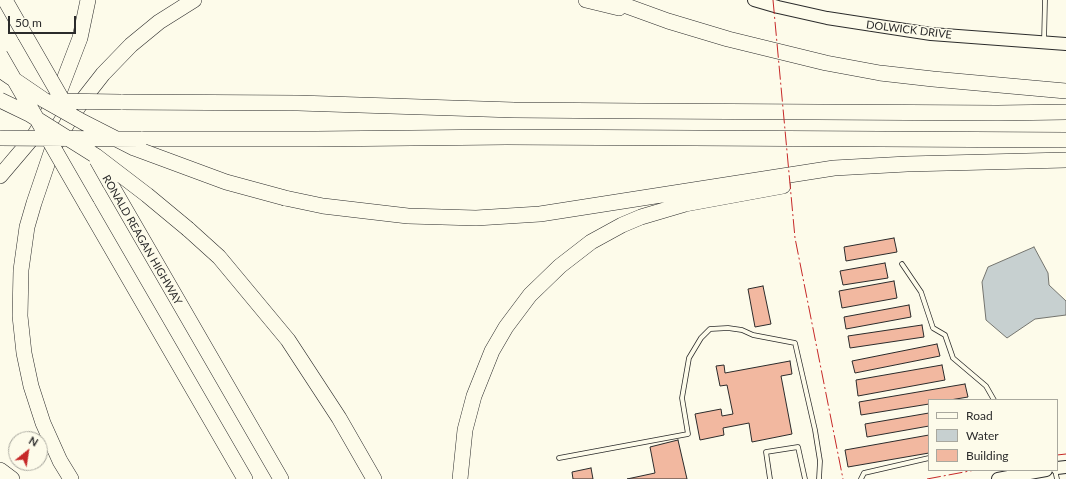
<!DOCTYPE html>
<style>
body{margin:0}
#map{position:relative;width:1066px;height:479px;overflow:hidden;background:#fdfbea;font-family:Lato,sans-serif}
canvas{display:block}
.legend{position:absolute;left:928px;top:399px;width:130px;height:72px;box-sizing:border-box;background:#fdfbea;border:1px solid #a9a89e;margin:0;padding:5px 7px;list-style:none;font-size:12px;color:#2b2b2b}
.legend li{display:flex;align-items:center;gap:8px;height:20px}
.legend b{width:20px;border:1px solid #a9a89e}
.north{position:absolute;left:8px;top:431px;width:40px;height:40px;box-sizing:border-box;background:#fdfbea;border:1px solid #a9a89e;border-radius:50%;rotate:30deg;font-size:11px;font-weight:700;line-height:16px;text-align:center;color:#2b2b2b}
.north::after{content:'';display:block;margin:auto;width:14px;height:18px;background:#c62828;clip-path:polygon(50% 0,100% 100%,50% 72%,0 100%)}
.scale{position:absolute;left:8px;top:16px;width:68px;height:18px;box-sizing:border-box;border:2px solid #2b2b2b;border-top:0;padding-left:5px;font-size:12px;line-height:14px;white-space:nowrap;color:#2b2b2b;-webkit-text-stroke:3px #fdfbea;paint-order:stroke}
</style>
<div id="map">
<canvas width="1066" height="479"></canvas>
<ul class="legend">
<li><b style="height:5px;background:#fdfbea"></b>Road</li>
<li><b style="height:11px;background:#c7d0d0"></b>Water</li>
<li><b style="height:11px;background:#f2b8a0"></b>Building</li>
</ul>
<div class="north">N</div>
<div class="scale">50 m</div>
</div>
<script>
const context = document.querySelector('canvas').getContext('2d');
context.lineJoin = 'round';
function fill(path, color) {
  context.fillStyle = color;
  context.fill(path, 'evenodd');
}
function shape(rows) {
  const path = new Path2D();
  for (const r of rows) {
    path.moveTo(r[0], r[1]);
    for (let i = 2; i < r.length; i += 2) path.lineTo(r[i], r[i + 1]);
  }
  return path;
}
function trace(path, color, width, dash) {
  context.strokeStyle = color;
  context.lineWidth = width;
  context.lineCap = dash ? 'butt' : 'round';
  context.setLineDash(dash || []);
  context.stroke(path);
}
function label(font, color, halo, rows, align = 'center') {
  context.font = font + ' Lato,sans-serif';
  context.lineWidth = 3;
  context.setLineDash([]);
  context.textBaseline = 'middle';
  context.strokeStyle = halo;
  context.fillStyle = color;
  for (const [text, x, y, turn = 0] of rows) {
    context.save();
    context.translate(x, y);
    context.rotate((+turn || 0) * Math.PI / 180);
    context.textAlign = isNaN(turn) ? turn : align;
    if (halo) context.strokeText(text, 0, 0);
    context.fillText(text, 0, 0);
    context.restore();
  }
}
const water = shape([
 [1034,247,1048,273,1049,285,1066,301,1066,315,1035,319,1007,338,986,320,982,282,988,267,1034,247]
]);
fill(water, '#c7d0d0');
trace(water, '#74746e', 1);
const building = shape([
 [894,238,897,252,846,261,844,247,894,238],
 [885,263,888,278,843,285,840,271,885,263],
 [894,281,897,298,842,308,839,291,894,281],
 [763,286,771,324,755,327,748,289,763,286],
 [909,305,911,317,846,329,844,317,909,305],
 [922,325,924,337,850,348,848,336,922,325],
 [937,344,940,356,855,373,852,361,937,344],
 [790,361,792,374,781,376,792,434,752,442,749,423,723,428,724,435,700,440,695,414,721,409,722,416,733,414,727,385,720,386,716,366,724,365,725,373,790,361],
 [942,365,945,380,858,396,856,380,942,365],
 [965,384,968,397,950,400,929,400,929,404,861,415,859,402,965,384],
 [929,413,929,426,867,437,865,424,929,413],
 [929,435,929,453,848,467,845,450,929,435],
 [678,440,687,479,627,479,655,473,650,447,678,440],
 [591,468,593,479,573,479,572,472,591,468]
]);
fill(building, '#f2b8a0');
trace(building, '#2b2b2b', 1);
const lane = shape([
 [1044,42,1045,0],
 [902,264,921,292,933,328,945,335,953,358,986,386,994,400],
 [559,458,688,434,682,398,689,358,701,338,710,329,728,328,742,330,753,335,795,343,815,430,820,461,819,479],
 [1055,470,1057,479],
 [770,479,766,452,798,447,805,479],
 [861,479,864,473,929,458]
]);
const secondary = shape([
 [754,0,778,7,827,18,931,34,1066,44],
 [1057,468,1066,467],
 [998,479,1046,470]
]);
const highway = shape([
 [5,0,25,35],
 [586,0,619,8],
 [610,0,668,21,728,39,826,63,880,73,933,79,1066,91],
 [121,102,298,103,514,110,639,111,998,113,1066,112],
 [141,139,316,139,507,137,1066,140],
 [0,176,34,136,57,98,80,38,88,0],
 [110,183,281,479],
 [285,198,323,206,408,216,476,218,540,214,834,168,907,164,1066,160],
 [87,206,245,479],
 [188,229,219,257,288,340,339,418,374,479],
 [0,470,12,479],
 [71,479,60,461,43,423,31,386,24,353,20,316,21,270,27,227,34,203,52,150,68,122,85,97,103,74,131,45,159,22,194,0],
 [460,479,465,430,474,396,492,351,506,327,530,295,560,266,591,242,622,225,641,217,685,204,783,186]
]);
trace(lane, '#2b2b2b', 5.5);
trace(secondary, '#2b2b2b', 14);
trace(highway, '#2b2b2b', 16);
trace(lane, '#fdfbea', 4);
trace(secondary, '#fdfbea', 12);
trace(highway, '#fdfbea', 15);
const highwayBridge = shape([
 [25,35,71,115],
 [0,55,87,206],
 [0,70,44,100,83,122,134,148,226,182,285,198],
 [0,100,29,114,96,156,147,195,188,229],
 [54,101,121,102],
 [0,138,141,139],
 [97,160,110,183]
]);
trace(highwayBridge, '#2b2b2b', 16, []);
trace(highwayBridge, '#fdfbea', 15);
trace(shape([
 [773,0,795,238,843,479],
 [1057,455,1066,454],
 [927,479,975,470]
]), '#c62828', 1, [14, 3, 2, 3]);
label('11px', '#2b2b2b', '#fdfbea', [
 ["DOLWICK DRIVE",909,30,7],
 ["RONALD REAGAN HIGHWAY",142,240,60]
]);
</script>
